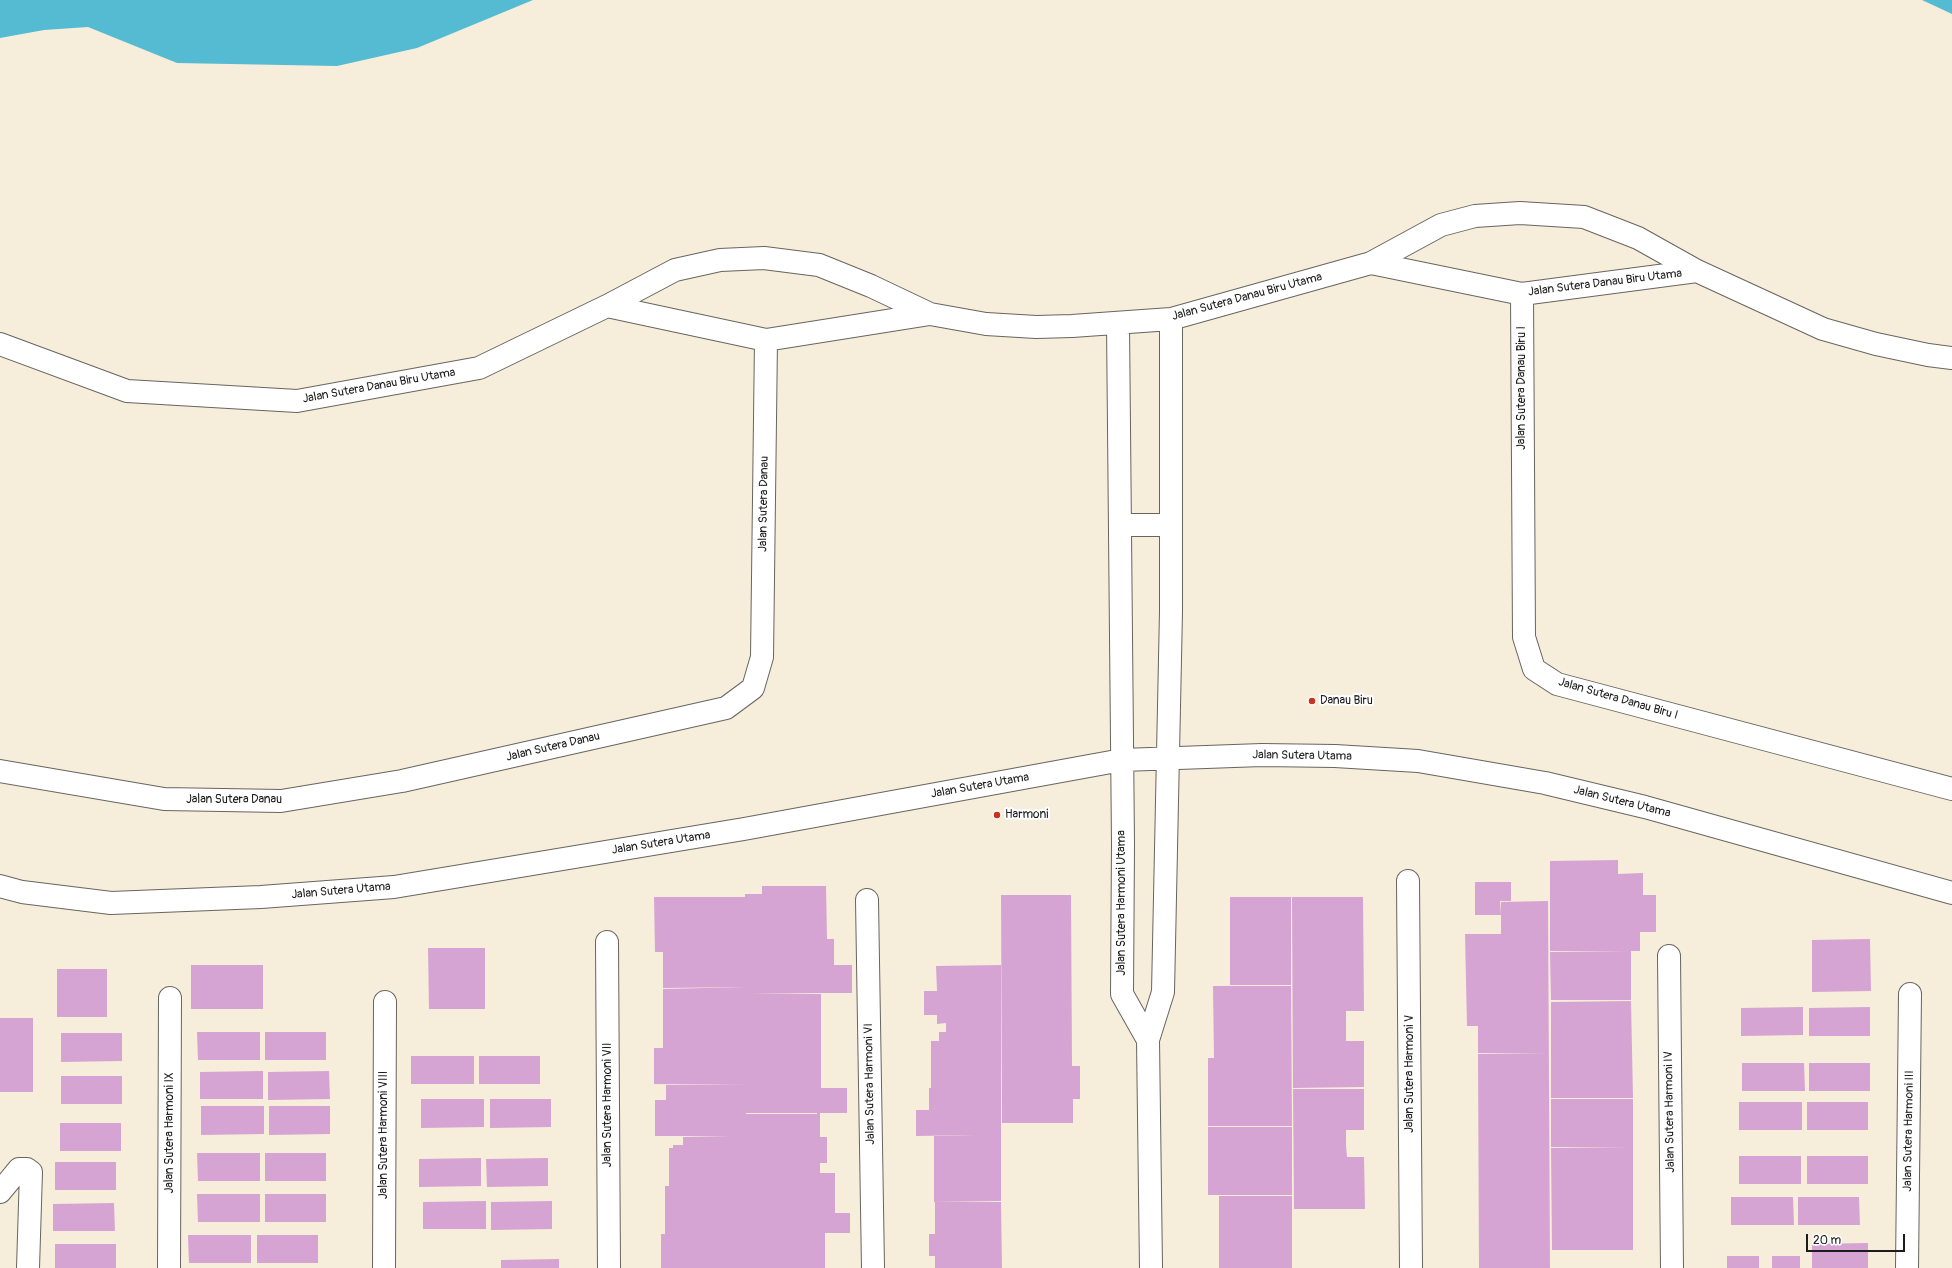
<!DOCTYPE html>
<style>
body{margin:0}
#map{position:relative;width:1952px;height:1268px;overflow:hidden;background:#f6eddb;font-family:Pangolin,sans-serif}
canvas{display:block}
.scale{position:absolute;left:1806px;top:1234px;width:99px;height:18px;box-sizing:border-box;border:2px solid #1c1c1c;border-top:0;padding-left:5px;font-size:12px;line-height:14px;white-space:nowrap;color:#1c1c1c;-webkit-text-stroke:3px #fff;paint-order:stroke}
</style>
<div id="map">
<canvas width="1952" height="1268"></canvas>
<div class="scale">20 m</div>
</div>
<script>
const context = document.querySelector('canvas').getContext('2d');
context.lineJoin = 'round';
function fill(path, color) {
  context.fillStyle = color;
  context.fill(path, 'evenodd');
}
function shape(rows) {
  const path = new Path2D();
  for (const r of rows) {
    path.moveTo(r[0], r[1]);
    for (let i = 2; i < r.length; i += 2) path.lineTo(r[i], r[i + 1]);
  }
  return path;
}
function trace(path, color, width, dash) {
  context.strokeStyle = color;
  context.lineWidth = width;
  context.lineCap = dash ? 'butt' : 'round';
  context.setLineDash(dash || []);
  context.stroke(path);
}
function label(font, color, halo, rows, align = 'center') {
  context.font = font + ' Pangolin,sans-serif';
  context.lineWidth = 4;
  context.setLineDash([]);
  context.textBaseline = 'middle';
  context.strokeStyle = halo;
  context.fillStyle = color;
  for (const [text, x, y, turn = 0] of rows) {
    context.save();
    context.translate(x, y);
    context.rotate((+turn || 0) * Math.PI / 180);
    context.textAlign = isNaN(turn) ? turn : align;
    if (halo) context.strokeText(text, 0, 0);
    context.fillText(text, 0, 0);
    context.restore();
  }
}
fill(shape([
 [0,0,533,0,417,48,337,66,177,63,88,27,44,30,0,38],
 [1922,0,1952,0,1952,14]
]), '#54bbd2');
fill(shape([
 [1618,860,1618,874,1643,873,1643,895,1656,895,1656,932,1640,932,1640,951,1631,951,1631,1000,1551,1000,1550,952,1628,951,1550,951,1550,861],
 [1475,882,1511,882,1511,901,1500,901,1501,915,1475,915],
 [762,886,826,886,827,939,834,939,834,965,852,965,852,993,751,993,821,994,821,1088,847,1088,847,1113,820,1113,820,1137,827,1137,827,1163,820,1163,820,1173,835,1173,835,1213,850,1213,850,1233,825,1233,825,1268,661,1268,661,1234,665,1234,665,1186,669,1186,669,1148,673,1148,673,1145,683,1145,683,1137,731,1136,655,1136,655,1100,666,1100,666,1085,746,1085,654,1084,654,1048,663,1048,663,989,746,987,663,988,663,952,655,952,654,897,745,897,745,894,762,894],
 [746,1113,817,1113,817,1114,746,1114],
 [1001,895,1071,895,1072,1066,1080,1066,1080,1099,1073,1099,1073,1123,1002,1123],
 [1230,897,1291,897,1291,985,1230,985],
 [1292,897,1363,897,1364,1011,1346,1011,1346,1041,1364,1041,1364,1087,1293,1088],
 [1548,901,1550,1268,1479,1268,1478,1054,1547,1053,1478,1053,1478,1026,1467,1026,1465,934,1501,934,1501,902],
 [1870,939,1871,991,1812,992,1812,940],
 [428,948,485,948,485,1009,429,1009],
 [191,965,263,965,263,1009,191,1009],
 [1001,965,1001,1201,934,1202,934,1136,975,1135,916,1136,916,1110,929,1110,929,1088,931,1088,931,1041,939,1041,939,1032,946,1032,946,1023,937,1024,937,1015,924,1015,924,991,937,991,936,966],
 [57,969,107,969,107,1017,57,1017],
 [1213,986,1291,986,1292,1126,1208,1126,1208,1058,1214,1058],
 [1631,1001,1633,1098,1551,1098,1551,1002],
 [1803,1007,1803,1035,1741,1036,1741,1008],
 [1870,1007,1870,1036,1809,1036,1809,1008],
 [0,1018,33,1018,33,1092,0,1092],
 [197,1032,260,1032,260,1060,198,1060],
 [265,1032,326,1032,326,1060,265,1060],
 [61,1033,122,1033,122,1061,61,1062],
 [411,1056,474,1056,474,1084,411,1084],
 [479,1056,540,1056,540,1084,479,1084],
 [1742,1063,1804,1063,1805,1091,1742,1091],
 [1809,1063,1870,1063,1870,1091,1809,1091],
 [263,1071,263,1099,200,1099,200,1072],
 [329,1071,330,1099,268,1100,268,1072],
 [61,1076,122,1076,122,1104,61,1104],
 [1293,1089,1364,1089,1364,1130,1346,1130,1346,1145,1347,1157,1364,1157,1365,1209,1294,1209],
 [421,1099,484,1099,484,1127,421,1128],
 [490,1099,551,1099,551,1127,490,1128],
 [1551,1099,1633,1099,1633,1250,1552,1250,1551,1148,1629,1147,1551,1147],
 [1739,1102,1802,1102,1802,1130,1739,1130],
 [1807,1102,1868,1102,1868,1130,1807,1130],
 [201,1106,264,1106,264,1134,201,1135],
 [269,1106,330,1106,330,1134,269,1135],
 [60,1123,121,1123,121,1151,60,1151],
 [1208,1127,1292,1127,1292,1195,1208,1195],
 [197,1153,260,1153,260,1181,198,1181],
 [265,1153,326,1153,326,1181,265,1181],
 [1739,1156,1801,1156,1801,1184,1739,1184],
 [1807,1156,1868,1156,1868,1184,1807,1184],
 [481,1158,481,1186,419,1187,419,1159],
 [548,1158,548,1186,487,1187,486,1159],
 [55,1162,116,1162,116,1190,55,1190],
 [197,1194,260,1194,260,1222,198,1222],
 [265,1194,326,1194,326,1222,265,1222],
 [1219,1196,1292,1196,1292,1268,1219,1268],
 [1731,1197,1793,1197,1794,1225,1731,1225],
 [1798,1197,1859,1197,1860,1225,1798,1225],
 [486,1201,486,1229,423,1229,423,1202],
 [552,1201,552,1229,491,1230,491,1202],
 [935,1202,1001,1202,1002,1268,935,1268,935,1256,929,1256,929,1234,935,1234],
 [114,1203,115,1231,53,1231,53,1204],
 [188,1235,251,1235,251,1263,189,1263],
 [257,1235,318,1235,318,1263,257,1263],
 [1868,1243,1868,1268,1812,1268,1812,1244],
 [55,1244,116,1244,116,1268,55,1268],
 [1727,1256,1759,1256,1759,1268,1727,1268],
 [1772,1256,1800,1256,1800,1268,1772,1268],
 [559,1259,559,1268,501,1268,501,1260]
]), '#d6a4d2');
const minor = shape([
 [1371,263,1522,294,1697,271],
 [1522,294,1524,637,1534,669,1557,684,1952,789],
 [607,306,766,340,930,314],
 [1118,324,1123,844,1122,994,1148,1040],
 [0,344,127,391,297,401,479,368,607,306,675,270,720,260,764,258,819,265,871,286,930,314,986,324,1036,327,1072,326,1171,319,1371,263,1441,225,1475,216,1520,213,1584,217,1638,238,1697,271,1823,329,1876,344,1928,355,1952,358],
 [1120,525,1171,525],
 [0,771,164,799,281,801,402,781,726,708,753,688,762,657,766,340],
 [1408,881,1411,1268],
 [0,886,22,892,111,903,261,897,394,887,744,829,1122,760,1262,755,1335,756,1418,761,1545,783,1645,807,1952,893],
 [867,900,873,1268],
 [607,942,609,1268],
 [1669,956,1672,1268],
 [0,1192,19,1169,27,1169,31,1172,28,1268],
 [169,1268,170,998],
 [384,1268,385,1002],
 [1151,1268,1148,1040,1163,992,1171,611,1171,319],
 [1907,1268,1910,994]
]);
trace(minor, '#68655f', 24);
trace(minor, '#fff', 22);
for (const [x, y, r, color] of [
 [1312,701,4,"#c8321e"],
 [997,815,4,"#c8321e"]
]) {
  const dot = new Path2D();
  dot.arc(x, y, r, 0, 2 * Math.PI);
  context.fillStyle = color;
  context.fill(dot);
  trace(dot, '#fff', 1.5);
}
label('12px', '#1c1c1c', '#fff', [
 ["Jalan Sutera Danau Biru Utama",1605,283,-7],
 ["Jalan Sutera Danau Biru Utama",1247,297,-15],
 ["Jalan Sutera Danau Biru Utama",379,386,-10],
 ["Jalan Sutera Danau Biru I",1522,388,-90],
 ["Jalan Sutera Danau",764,504,-89],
 ["Jalan Sutera Danau Biru I",1618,699,16],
 ["Jalan Sutera Danau",553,747,-13],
 ["Jalan Sutera Utama",1302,756,1],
 ["Jalan Sutera Utama",980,786,-10],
 ["Jalan Sutera Danau",234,800],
 ["Jalan Sutera Utama",1622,802,14],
 ["Jalan Sutera Utama",661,843,-9],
 ["Jalan Sutera Utama",341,891,-5],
 ["Jalan Sutera Harmoni Utama",1122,903,-90],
 ["Jalan Sutera Harmoni V",1410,1074,-90],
 ["Jalan Sutera Harmoni VI",870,1084,-91],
 ["Jalan Sutera Harmoni VII",608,1105,-90],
 ["Jalan Sutera Harmoni IV",1670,1112,-91],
 ["Jalan Sutera Harmoni III",1909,1131,-89],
 ["Jalan Sutera Harmoni IX",170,1133,-90],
 ["Jalan Sutera Harmoni VIII",384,1135,-90]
]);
label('12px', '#1c1c1c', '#fff', [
 ["Danau Biru",1320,701],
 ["Harmoni",1005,815]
], 'left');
</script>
